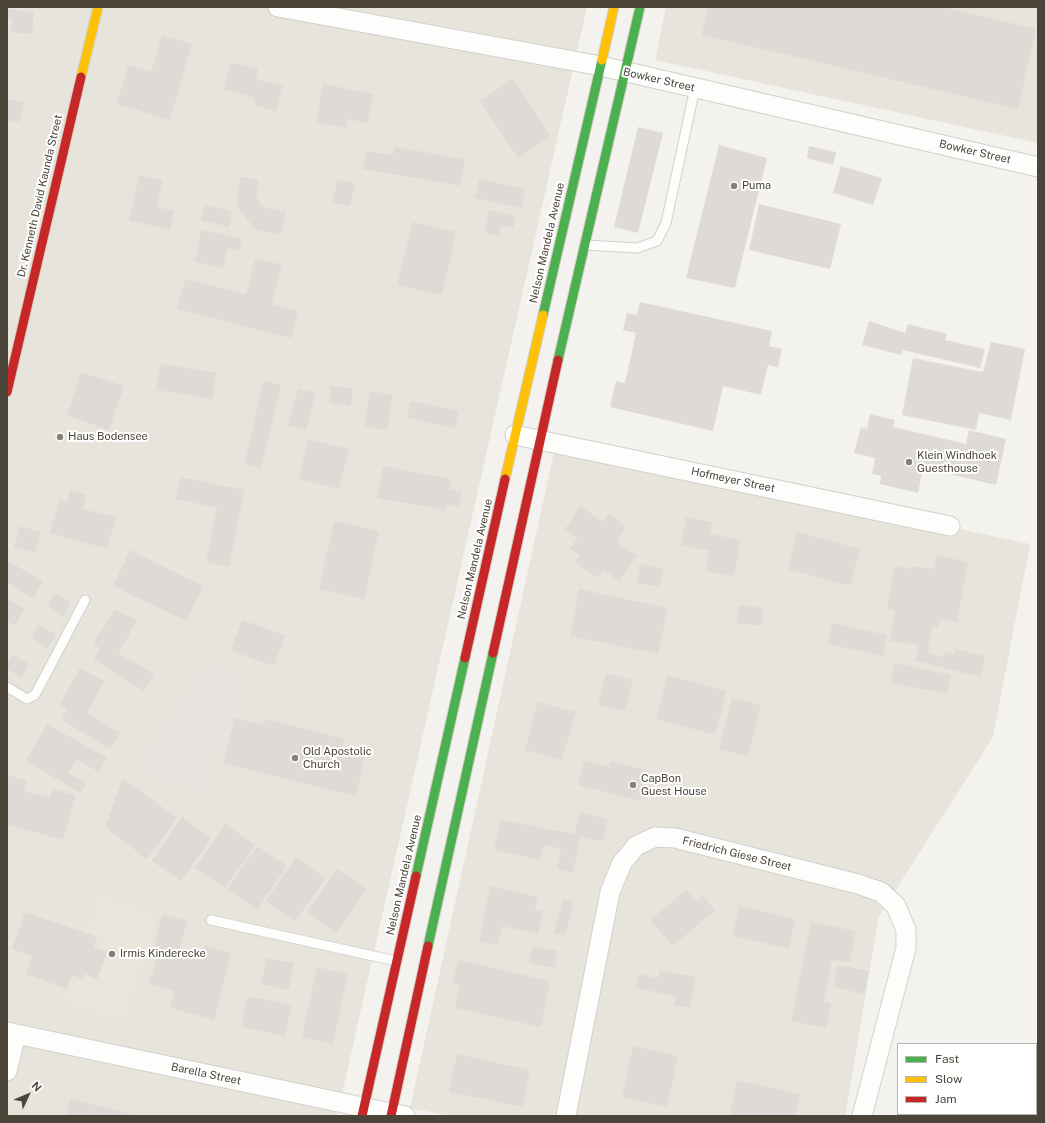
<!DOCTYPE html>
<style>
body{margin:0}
#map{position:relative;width:1045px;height:1123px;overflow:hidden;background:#f4f2ee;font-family:"Public Sans",sans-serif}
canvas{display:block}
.frame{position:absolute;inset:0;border:8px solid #4b4439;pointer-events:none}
.legend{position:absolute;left:897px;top:1043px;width:140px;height:72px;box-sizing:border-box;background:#fff;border:1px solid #b7b4b0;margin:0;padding:5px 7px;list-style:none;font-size:12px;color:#4b4439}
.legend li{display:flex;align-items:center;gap:8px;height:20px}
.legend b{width:20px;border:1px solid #b7b4b0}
.north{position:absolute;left:8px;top:1075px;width:40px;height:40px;-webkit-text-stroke:3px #fff;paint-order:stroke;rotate:46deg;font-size:11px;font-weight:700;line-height:16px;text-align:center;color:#4b4439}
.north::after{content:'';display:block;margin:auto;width:14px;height:18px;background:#4b4439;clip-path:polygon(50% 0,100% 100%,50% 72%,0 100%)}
</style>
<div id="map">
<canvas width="1045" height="1123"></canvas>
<div class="frame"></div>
<ul class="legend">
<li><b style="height:5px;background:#4caf50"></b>Fast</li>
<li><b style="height:5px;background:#ffc107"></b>Slow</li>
<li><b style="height:5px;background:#c62828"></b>Jam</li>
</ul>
<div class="north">N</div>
</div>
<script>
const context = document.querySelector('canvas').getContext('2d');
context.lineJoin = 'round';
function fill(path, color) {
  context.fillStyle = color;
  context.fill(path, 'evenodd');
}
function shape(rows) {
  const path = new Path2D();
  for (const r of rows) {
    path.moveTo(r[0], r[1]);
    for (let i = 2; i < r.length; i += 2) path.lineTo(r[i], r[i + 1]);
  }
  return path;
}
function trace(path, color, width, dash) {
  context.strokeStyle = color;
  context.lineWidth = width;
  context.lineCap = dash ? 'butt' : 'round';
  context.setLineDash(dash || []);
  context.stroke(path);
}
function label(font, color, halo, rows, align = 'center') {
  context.font = font + ' "Public Sans",sans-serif';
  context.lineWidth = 4;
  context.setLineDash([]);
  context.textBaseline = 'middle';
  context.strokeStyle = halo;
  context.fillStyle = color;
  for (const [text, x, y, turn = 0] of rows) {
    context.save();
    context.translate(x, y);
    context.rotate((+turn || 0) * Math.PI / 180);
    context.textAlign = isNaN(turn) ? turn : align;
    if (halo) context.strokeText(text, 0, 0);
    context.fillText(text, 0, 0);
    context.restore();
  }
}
fill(shape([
 [7,7,587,7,337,1116,7,1116],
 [666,7,1038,7,1038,143,655,60],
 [556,443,1030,544,993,737,879,916,845,1116,451,1116,410,1108]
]), '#e7e4dc');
fill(shape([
 [99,893,159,913,124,1023,63,1003]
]), '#eae5da');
fill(shape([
 [205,659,246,679,200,793,136,771]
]), '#e6e3df');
fill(shape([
 [708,7,942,7,1036,29,1018,109,702,35],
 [7,9,34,12,32,34,11,32,12,19,7,18],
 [162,35,192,44,170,120,117,104,128,65,151,72],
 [230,62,258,69,256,79,283,86,276,111,256,106,254,97,224,90],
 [513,79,550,136,518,158,480,101],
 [323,84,373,94,368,123,347,119,345,128,316,122],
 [7,99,24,102,20,122,7,120],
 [638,127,663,133,638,233,614,227],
 [719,145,767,158,735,288,686,278],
 [809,146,836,152,833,165,807,158],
 [394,147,465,159,460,186,363,169,366,151,393,155],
 [841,166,882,178,873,205,833,193],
 [139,175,163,180,157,207,174,211,170,230,129,220],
 [240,177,259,180,256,197,263,207,286,212,281,235,255,229,236,205],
 [479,179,525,189,521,208,475,198],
 [337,180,355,183,350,206,333,203],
 [759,204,841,224,830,269,749,250],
 [205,205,232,211,229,227,201,220],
 [489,210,516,216,513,228,501,226,499,236,484,232],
 [412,222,456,232,442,295,397,285],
 [201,230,242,238,239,251,227,248,223,268,195,262],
 [255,258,282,265,272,304,298,311,291,338,177,309,185,279,246,294],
 [640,302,772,331,769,346,782,349,778,367,768,365,761,395,723,386,713,431,610,407,616,381,625,383,636,333,623,330,627,313,637,315],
 [869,321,905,333,908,324,947,334,945,340,985,349,980,368,903,350,901,355,862,345],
 [991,342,1025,349,1011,420,979,413,976,430,902,415,913,358,983,372],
 [161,364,216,373,212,399,156,390],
 [81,372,124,386,109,430,67,416],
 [264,380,281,385,261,468,244,464],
 [331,386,353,389,351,406,329,403],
 [298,389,316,393,306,430,288,425],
 [370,391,393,395,387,430,364,426],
 [411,401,459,411,455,428,407,418],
 [870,414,895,420,893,427,966,444,969,430,1006,439,996,485,923,468,918,493,880,484,881,476,872,474,875,458,854,453,861,427,867,429],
 [308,439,349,449,339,489,299,479],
 [383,466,451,479,449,489,462,492,459,507,447,504,445,510,377,498],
 [180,477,244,490,229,567,206,562,217,508,176,499],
 [70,490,87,495,83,509,116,517,107,549,50,533,59,500,67,502],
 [580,506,603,522,609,514,626,527,616,542,637,556,619,581,604,570,598,578,575,562,580,555,570,548,578,538,565,529],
 [686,517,712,522,710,534,741,540,734,576,705,571,709,551,681,545],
 [334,521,379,531,364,599,319,589],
 [20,526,41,532,35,553,14,547],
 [797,532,860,549,850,586,788,569],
 [130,550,203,586,186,621,113,586],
 [936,555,968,562,957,622,940,619,938,628,932,626,928,653,944,657,945,652,954,654,955,649,985,656,981,677,915,661,919,645,890,641,895,611,887,610,894,566,909,569,911,566,934,569],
 [7,560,43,582,33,598,7,582],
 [640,564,663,568,660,587,637,583],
 [579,589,668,608,658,654,570,636],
 [55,593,71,602,64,616,47,606],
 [7,599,25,609,15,626,7,621],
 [739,605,763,608,761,626,737,623],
 [115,609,137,621,118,653,154,674,144,691,94,660,100,648,93,644],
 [242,620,285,635,274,666,231,651],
 [832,623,887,635,883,656,828,644],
 [38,625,56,634,48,648,31,638],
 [12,654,29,664,22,678,7,669,7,664],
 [895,663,951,675,947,694,891,683],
 [80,668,104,681,87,713,120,733,110,749,67,723,62,718,68,709,60,704],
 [606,673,633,680,625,711,598,705],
 [667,675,726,691,715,735,656,719],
 [732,698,761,705,748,756,719,749],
 [538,702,576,712,562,760,525,750],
 [235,718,263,725,265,719,344,739,342,748,366,753,356,796,223,763],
 [47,724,107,758,99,772,76,759,68,773,86,783,81,793,26,761],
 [584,760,609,767,610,761,648,771,640,801,578,785],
 [7,775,27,781,24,791,50,798,53,789,76,795,63,840,7,824],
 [123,778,177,818,147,859,105,827],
 [580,812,608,819,602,842,581,836,573,873,557,869,561,849,544,845,540,860,494,850,501,820,574,834],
 [182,817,211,838,181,881,152,861],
 [225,824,255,845,225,888,195,868],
 [257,846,287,866,257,910,227,889],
 [296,857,326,878,295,921,266,901],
 [337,869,367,889,336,933,307,912],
 [490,886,538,897,535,910,543,911,538,934,502,926,498,945,479,941],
 [686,890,696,902,703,896,715,910,673,946,650,920],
 [563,899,574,902,565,936,554,933],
 [739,906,795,919,789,949,733,936],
 [25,912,97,937,94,947,107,952,97,979,85,974,83,979,72,975,67,989,26,974,32,956,12,949],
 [162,914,187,921,179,951,201,956,205,946,231,953,214,1020,170,1008,175,991,149,984,160,947,154,946],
 [811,922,856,931,850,962,832,960,824,1002,831,1004,826,1028,791,1021],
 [532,946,557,951,555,968,529,963],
 [267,958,294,963,289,990,261,984],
 [458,960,550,981,541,1027,455,1008,460,985,453,983],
 [838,965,869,971,864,994,833,987],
 [317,967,348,974,333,1044,302,1037],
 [660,970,696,977,690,1008,674,1005,676,996,635,988,638,974,658,978],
 [248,996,291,1005,285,1036,241,1027],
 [633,1046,678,1056,667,1107,622,1097],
 [457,1054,530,1070,523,1107,449,1092],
 [737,1080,800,1094,795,1116,729,1116],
 [70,1099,137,1115,137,1116,66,1116]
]), '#dedbd6');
const lane = shape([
 [586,245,637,248,657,241,666,223,695,88],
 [7,687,27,699,35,695,85,600],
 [211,920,396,961]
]);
const street = shape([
 [278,7,601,66,1038,167],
 [515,435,950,526],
 [7,1032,405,1116],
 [7,1071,16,1034],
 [566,1116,610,892,622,863,636,846,655,837,675,838,858,884,881,892,896,906,906,930,906,948,862,1116]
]);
const fast = shape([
 [543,315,602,60],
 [558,360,640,7],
 [416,876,465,658],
 [428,946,493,653]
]);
const slow = shape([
 [602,60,614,7],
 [81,77,98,7],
 [505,479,543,315]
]);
const jam = shape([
 [7,392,81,77],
 [493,653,558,360],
 [465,658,505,479],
 [362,1116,416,876],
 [391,1116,428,946]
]);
trace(lane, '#d2d0cb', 11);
trace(street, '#d2d0cb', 21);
trace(fast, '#d3cfc5', 11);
trace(slow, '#d3cfc5', 11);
trace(jam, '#d3cfc5', 11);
trace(lane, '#fdfdfc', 9);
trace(street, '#fdfdfc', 19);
trace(fast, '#4caf50', 9);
trace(slow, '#ffc107', 9);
trace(jam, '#c62828', 9);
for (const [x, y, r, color] of [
 [734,186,4,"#868178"],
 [60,437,4,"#868178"],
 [909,462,4,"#868178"],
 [295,758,4,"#868178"],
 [633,785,4,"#868178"],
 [112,954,4,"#868178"]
]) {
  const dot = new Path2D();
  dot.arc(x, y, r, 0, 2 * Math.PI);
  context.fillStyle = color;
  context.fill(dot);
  trace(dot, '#fff', 1.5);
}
label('11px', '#4b4439', '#fff', [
 ["Bowker Street",659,80,13],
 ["Bowker Street",975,152,13],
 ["Dr. Kenneth David Kaunda Street",40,196,-77],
 ["Nelson Mandela Avenue",547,243,-77],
 ["Hofmeyer Street",733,480,12],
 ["Nelson Mandela Avenue",475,559,-77],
 ["Friedrich Giese Street",737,854,14],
 ["Nelson Mandela Avenue",404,875,-77],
 ["Barella Street",206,1074,12]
]);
label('11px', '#4b4439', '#fff', [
 ["Puma",742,186],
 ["Haus Bodensee",68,437],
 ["Klein Windhoek",917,456],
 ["Guesthouse",917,469],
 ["Old Apostolic",303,752],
 ["Church",303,765],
 ["CapBon",641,779],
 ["Guest House",641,792],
 ["Irmis Kinderecke",120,954]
], 'left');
</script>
